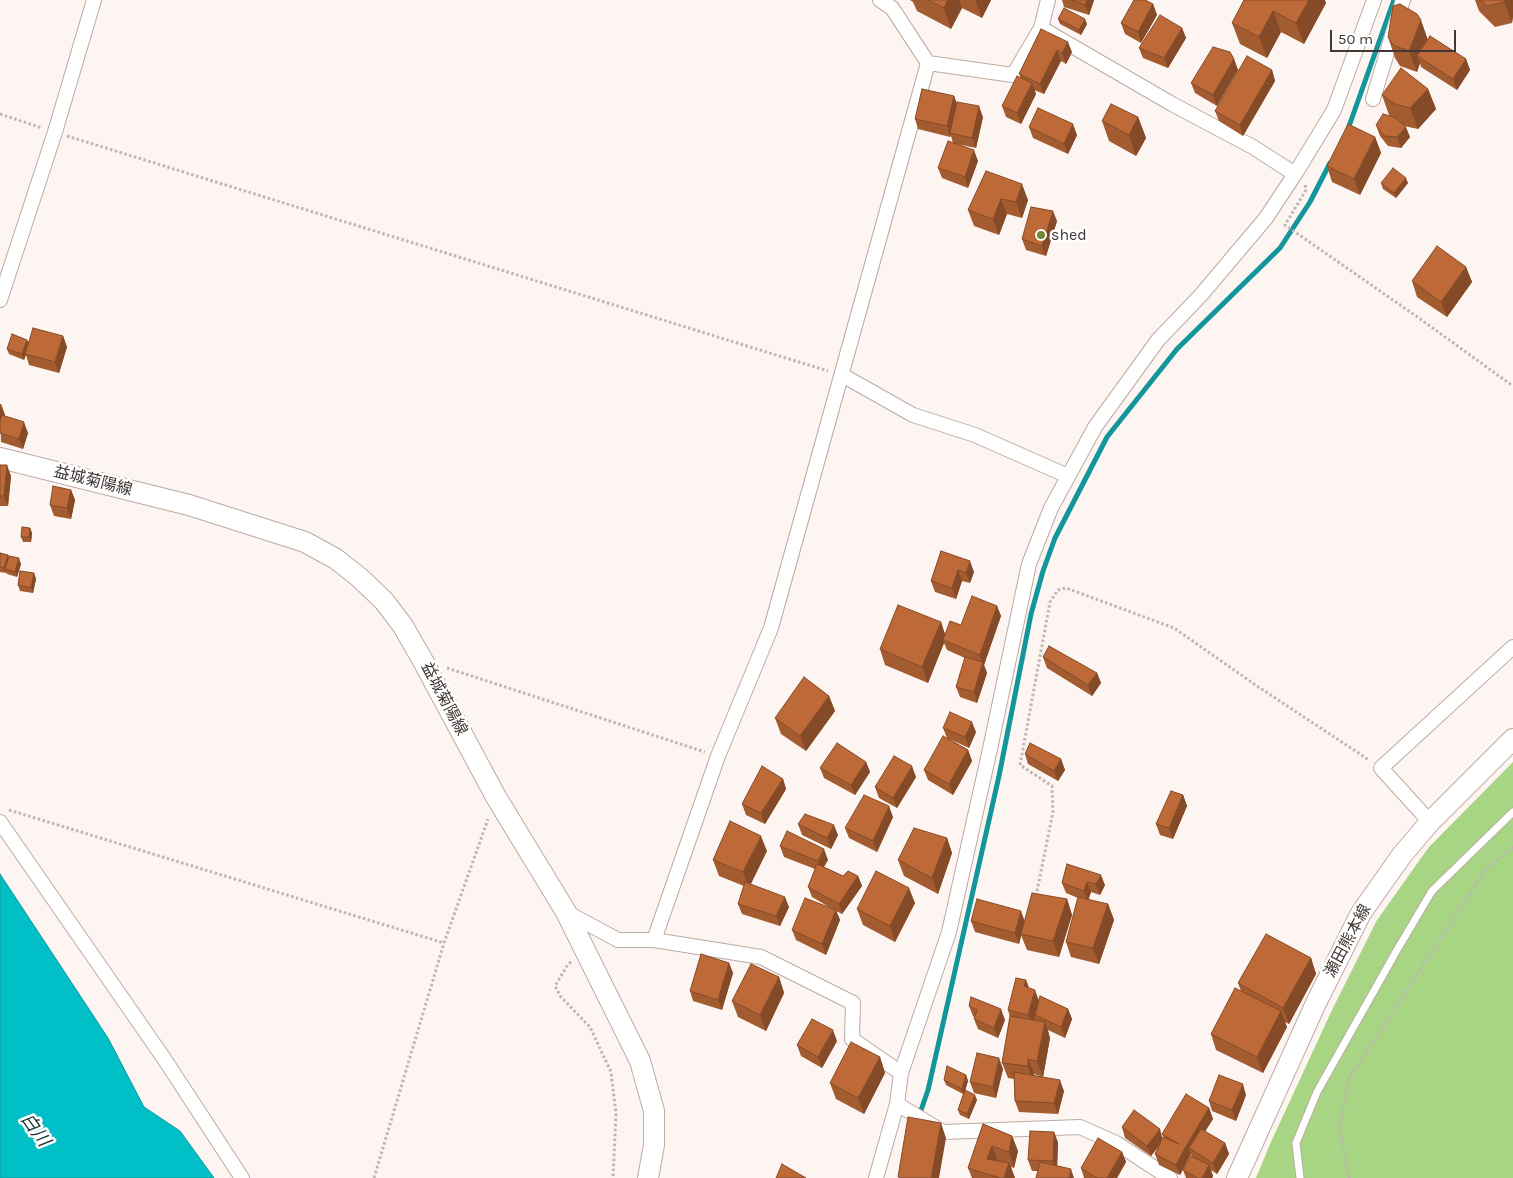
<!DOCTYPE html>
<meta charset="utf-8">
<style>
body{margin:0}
#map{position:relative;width:1513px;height:1178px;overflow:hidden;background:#fdf5f1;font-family:Karla,sans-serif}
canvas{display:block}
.scale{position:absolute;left:1330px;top:30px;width:126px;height:22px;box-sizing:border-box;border:2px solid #3f3834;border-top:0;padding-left:6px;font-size:15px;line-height:18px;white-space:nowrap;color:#3f3834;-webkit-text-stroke:4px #fff;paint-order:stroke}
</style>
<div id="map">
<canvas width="1513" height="1178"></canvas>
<div class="scale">50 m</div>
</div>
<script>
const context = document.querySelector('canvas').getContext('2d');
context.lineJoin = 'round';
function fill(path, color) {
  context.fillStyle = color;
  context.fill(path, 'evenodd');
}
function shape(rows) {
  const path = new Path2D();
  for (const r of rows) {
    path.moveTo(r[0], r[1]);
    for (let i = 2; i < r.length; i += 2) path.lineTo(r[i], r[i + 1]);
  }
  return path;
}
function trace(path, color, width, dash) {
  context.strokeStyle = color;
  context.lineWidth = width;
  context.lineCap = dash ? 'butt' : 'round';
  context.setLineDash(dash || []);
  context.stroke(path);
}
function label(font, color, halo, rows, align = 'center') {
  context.font = font + ' Karla,"Noto Sans JP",sans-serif';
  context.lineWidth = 5;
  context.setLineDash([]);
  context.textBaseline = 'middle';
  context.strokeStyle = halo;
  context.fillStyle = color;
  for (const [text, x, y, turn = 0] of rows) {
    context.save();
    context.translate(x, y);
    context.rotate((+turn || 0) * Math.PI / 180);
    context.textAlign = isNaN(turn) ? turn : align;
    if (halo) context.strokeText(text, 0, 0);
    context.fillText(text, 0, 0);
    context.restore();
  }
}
fill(shape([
 [1513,762,1513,1178,1256,1178,1270,1144,1332,1010,1377,920,1429,847]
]), '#a7d583');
const water = shape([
 [0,874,108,1038,144,1107,180,1131,214,1178,0,1178,0,874]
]);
fill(water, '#00bfc7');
trace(water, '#13969b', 1);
trace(shape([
 [1348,129,1394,0],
 [919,1116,928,1090,999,776,1031,614,1043,571,1055,538,1107,437,1177,349,1280,248,1310,202,1330,163]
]), '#13969b', 5);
const service = shape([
 [1300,1178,1296,1143,1317,1092,1397,950,1432,891,1513,812]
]);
const minor = shape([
 [1041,28,1172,104,1253,147,1295,174],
 [928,63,1013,75,1041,28,1048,0],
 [1373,99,1403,0],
 [0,300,55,132,94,0],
 [842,375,913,415,975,435,1068,476],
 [0,822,165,1060,242,1178],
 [1430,822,1381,768,1513,647],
 [566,912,618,940,654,940,761,957,853,1003,852,1039,901,1073],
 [654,940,718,756,771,628,928,63,892,8,880,0],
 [897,1104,943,1132,1080,1127,1116,1143,1170,1178],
 [876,1178,897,1104,901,1073,949,932,990,749,1029,564,1051,508,1095,427,1158,340,1201,295,1266,218,1295,174,1334,110,1374,0]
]);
const secondary = shape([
 [0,458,189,505,305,542,336,559,360,578,384,601,403,626,423,661,496,797,566,912,640,1061,654,1111,654,1145,648,1178],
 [1237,1178,1316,1003,1361,913,1402,855,1430,822,1513,739]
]);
trace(service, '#bcaba2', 9);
trace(minor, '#bcaba2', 16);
trace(secondary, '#bcaba2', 22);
trace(shape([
 [0,114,42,128],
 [67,136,828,371],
 [1305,185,1306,190,1285,225,1416,316,1513,386],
 [447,668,705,752],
 [9,810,444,943],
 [1036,896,1053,812,1052,786,1020,765,1050,602,1058,590,1066,588,1174,628,1257,686,1369,760],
 [571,962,568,964,555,986,561,997,590,1027,611,1072,616,1114,613,1178],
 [374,1178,444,943,488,819],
 [1349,1178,1339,1127,1349,1078,1487,868,1513,847]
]), '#beb6b2', 3, [2.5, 2.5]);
trace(service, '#fff', 7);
trace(minor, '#fff', 14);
trace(secondary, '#fff', 20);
fill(shape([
 [910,0,991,0,982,18,962,8,951,29,917,11,913,2],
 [1062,0,1094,0,1089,15,1064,7],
 [1244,0,1326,3,1304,44,1281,32,1267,58,1240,44,1232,23],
 [1475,0,1513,0,1513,16,1512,23,1495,27,1479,11],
 [1153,4,1157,15,1141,43,1125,34,1121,23],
 [1058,19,1087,24,1081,35,1060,24],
 [1182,28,1186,38,1168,68,1143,58,1139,48],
 [1041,29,1072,52,1066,64,1061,61,1044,94,1034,90,1036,94,1021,124,1006,117,1002,106,1021,78,1019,74],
 [1388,37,1428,40,1466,59,1470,70,1457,90,1421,67,1420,63,1417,72,1400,66,1395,58],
 [1234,59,1238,70,1217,106,1195,93,1191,83],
 [1272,70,1275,81,1243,136,1219,121,1215,111],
 [1428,89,1436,109,1418,129,1404,126,1410,137,1401,148,1388,146,1380,136,1376,125,1391,116,1389,115,1382,95],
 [954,96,957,104,983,117,976,148,956,144,978,161,968,188,942,178,938,168,953,143,951,136,950,137,918,129,915,119],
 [1138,117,1146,138,1136,156,1109,141,1102,121],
 [1029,127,1077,135,1068,154,1033,138],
 [1375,137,1381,153,1360,195,1332,182,1327,166],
 [986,171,1028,200,1022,218,1007,214,999,235,974,226,968,210],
 [1381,183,1408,183,1396,198,1383,189],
 [1057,221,1046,256,1026,250,1022,239],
 [1466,267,1472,282,1447,317,1417,297,1412,281],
 [63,336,67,347,59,373,29,365,26,355,24,360,9,354,7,349,27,340,29,343],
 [0,404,1,404,5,416,28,433,23,449,1,442],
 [0,465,11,476,8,506,0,506],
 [71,490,75,500,71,519,54,516,50,505],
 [30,528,32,533,31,542,23,542,21,537],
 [941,551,974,572,970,583,962,581,956,599,935,592,931,581],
 [0,553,8,555,8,557,21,564,17,577,7,574,6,572,6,573,0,572],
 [34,573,36,579,33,593,20,591,18,585],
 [997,606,1001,616,984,665,987,673,977,703,960,697,956,687,965,658,947,650,944,643,928,683,885,665,880,649,941,622,945,634],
 [1043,657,1097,673,1101,683,1092,696,1047,668],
 [829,696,835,711,806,751,781,734,775,718],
 [943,728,976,732,969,748,947,738,968,750,972,761,953,795,928,780,924,770,947,738],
 [1025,754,1061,759,1065,770,1058,781,1028,764],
 [866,762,870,772,855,795,824,778,820,768],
 [916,777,897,808,879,798,875,787],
 [783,779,786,789,765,824,746,815,742,804],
 [1183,795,1187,806,1173,839,1160,835,1156,824],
 [893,817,877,852,849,838,845,828],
 [798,824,838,835,831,849,802,835],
 [947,838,952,853,938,894,904,876,898,860],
 [780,846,828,860,824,867,843,876,858,876,862,886,842,914,836,911,840,920,826,955,796,940,792,930,829,907,812,897,808,887,815,869,784,857],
 [767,851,750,884,789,907,780,926,742,914,738,904,744,886,719,876,713,860],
 [1067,864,1105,885,1100,895,1091,892,1088,900,1108,904,1114,920,1099,964,1071,957,1066,942,1078,898,1066,893,1062,883],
 [1067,899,1072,915,1059,957,1027,950,1021,935,1019,944,975,932,971,921,1025,920],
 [915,903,895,942,863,925,857,909],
 [1311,958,1316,974,1289,1024,1285,1022,1287,1027,1263,1073,1216,1050,1211,1034,1241,991,1238,983],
 [729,963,733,973,722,1010,693,1001,690,991],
 [779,977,784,993,766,1031,738,1017,732,1001],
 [1026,980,1029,988,1039,1000,1068,1009,1072,1019,1065,1038,1048,1030,1050,1038,1043,1077,1034,1074,1034,1076,1064,1091,1058,1114,1019,1112,1015,1101,1014,1079,1008,1078,1002,1063,1010,1017,1008,1010],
 [969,1006,1005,1020,998,1038,978,1029,974,1019,974,1017,973,1016],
 [837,1041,822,1068,801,1056,797,1045],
 [880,1057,885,1073,864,1114,836,1099,830,1083],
 [1003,1069,996,1098,974,1093,970,1082],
 [966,1075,968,1081,965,1090,977,1100,969,1119,960,1115,958,1110,963,1094,946,1085,944,1080],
 [1246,1095,1236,1121,1212,1111,1209,1101],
 [1209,1108,1213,1119,1205,1131,1225,1143,1229,1154,1217,1174,1211,1170,1213,1176,1212,1178,1186,1178,1183,1170,1192,1156,1191,1154,1180,1175,1159,1165,1155,1154,1159,1146,1151,1156,1125,1138,1122,1127,1163,1138,1164,1138,1162,1134],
 [983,1124,1012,1136,1018,1151,1014,1168,1011,1167,1015,1178,972,1178,968,1168],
 [1058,1142,1057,1166,1038,1171,1032,1171,1028,1160],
 [1122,1152,1126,1162,1117,1178,1084,1178,1081,1168]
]), '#a35b30');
fill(shape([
 [948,0,959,0,962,8,951,29,944,8],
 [975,0,991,0,982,18],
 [1087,0,1094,0,1089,15,1085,5],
 [1309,0,1325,0,1326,3,1304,44,1296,23],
 [1505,0,1513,0,1513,16,1512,23,1504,2],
 [1153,4,1157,15,1141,43,1138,32],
 [1273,11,1281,32,1267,58,1259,37],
 [1085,19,1087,24,1081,35,1079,30],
 [1421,20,1428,40,1417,56,1420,63,1417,72,1409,51],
 [1182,28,1186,38,1168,68,1164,58],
 [1068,42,1072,52,1066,64,1062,53],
 [1057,50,1061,61,1044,94,1040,84],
 [1234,59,1238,70,1217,106,1213,95],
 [1466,59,1470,70,1457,90,1453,79],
 [1272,70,1275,81,1243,136,1240,125],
 [1032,83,1036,94,1021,124,1017,113],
 [1428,89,1436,109,1418,129,1410,108],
 [954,96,958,107,950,133,950,137,947,126],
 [979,106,983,117,976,148,972,138],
 [1138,117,1146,138,1136,156,1129,135],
 [1073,124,1077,135,1068,154,1064,144],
 [1406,127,1410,137,1401,148,1397,137],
 [1375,137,1381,153,1360,195,1354,179],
 [974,150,978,161,968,188,965,177],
 [1406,178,1408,183,1396,198,1394,193],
 [1022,184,1028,200,1022,218,1016,202],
 [1001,199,1007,214,999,235,993,219],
 [1053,211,1057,221,1046,256,1042,246],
 [1466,267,1472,282,1447,317,1441,302],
 [63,336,67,347,59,373,55,362],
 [27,340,29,345,24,360,22,354],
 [1,404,5,415,0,432,0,409],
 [24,422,28,433,23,449,19,439],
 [7,465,11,476,8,506,4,496],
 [71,490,75,500,71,519,67,508],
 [30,528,32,533,31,542,29,537],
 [8,555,10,560,5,569,6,572,6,573,4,568],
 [19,558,21,564,17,577,15,572],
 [970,561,974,572,970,583,966,573],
 [958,570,962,581,956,599,952,588],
 [34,573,36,579,33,593,31,588],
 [997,606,1001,616,984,665,987,673,977,703,974,692,983,663,980,655],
 [941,622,946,638,943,640,944,643,928,683,922,667],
 [1097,673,1101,683,1092,696,1088,685],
 [829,696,835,711,806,751,800,736],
 [972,722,976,732,969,748,965,737],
 [968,750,972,761,953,795,949,784],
 [1061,759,1065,770,1058,781,1054,771],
 [866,762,870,772,855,795,851,785],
 [912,766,916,777,897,808,893,798],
 [783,779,786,789,765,824,761,813],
 [1183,795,1187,806,1173,839,1169,828],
 [889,806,893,817,877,852,873,841],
 [834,825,838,835,831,849,827,838],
 [761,836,767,851,749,888,743,872],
 [947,838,952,853,938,894,932,878],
 [824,849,828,860,821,871,818,861],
 [1101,875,1105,885,1100,895,1096,884],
 [858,876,862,886,842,914,839,904],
 [1087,882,1091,892,1088,901,1084,891],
 [909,888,915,903,895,942,890,926],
 [785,897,789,907,780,926,776,916],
 [1067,899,1072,915,1059,957,1053,941],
 [1108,904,1114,920,1099,964,1093,948],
 [836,910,840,920,826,955,822,944],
 [1021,911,1025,922,1019,944,1015,933],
 [1311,958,1316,974,1289,1024,1283,1008],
 [729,963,733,973,722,1010,718,1000],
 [779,977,784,993,766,1031,760,1015],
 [1026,980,1030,991,1024,986],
 [1035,990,1039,1001,1032,1025,1028,1015],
 [1001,1009,1005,1020,998,1038,994,1028],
 [1068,1009,1072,1019,1065,1038,1061,1027],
 [1281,1011,1287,1027,1263,1073,1257,1057],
 [1045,1022,1050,1038,1043,1077,1037,1061],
 [833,1030,837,1041,822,1068,818,1057],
 [880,1057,885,1073,864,1114,858,1098],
 [999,1058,1003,1069,996,1098,993,1087],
 [1028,1059,1034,1074,1033,1082,1028,1066],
 [966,1075,968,1081,964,1094,962,1089],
 [1060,1080,1064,1091,1058,1114,1054,1103],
 [1243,1084,1246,1095,1236,1121,1232,1110],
 [975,1095,977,1100,969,1119,967,1114],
 [1209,1108,1213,1119,1193,1151,1189,1148,1191,1154,1180,1175,1176,1165,1185,1148],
 [941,1123,946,1138,939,1178,931,1178],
 [1160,1129,1163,1140,1151,1156,1147,1146],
 [1054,1132,1058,1142,1057,1172,1053,1161],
 [1012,1136,1018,1151,1014,1168,1009,1152],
 [1225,1143,1229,1154,1217,1174,1213,1163],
 [992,1146,998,1162,987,1159],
 [1122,1152,1126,1162,1117,1178,1107,1178],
 [1009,1163,1015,1178,1004,1178],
 [1209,1165,1213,1176,1212,1178,1202,1178],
 [1071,1169,1074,1178,1069,1178]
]), '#854a27');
const building = shape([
 [928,0,948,0,944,8,928,0],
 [1072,0,1087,0,1085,5,1072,0],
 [1134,0,1145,0,1153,4,1138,32,1121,23,1134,0],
 [1244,0,1309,0,1296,23,1273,11,1259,37,1232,23,1244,0],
 [1481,0,1505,0,1504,2,1487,6,1481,0],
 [1400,4,1417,14,1421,20,1409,51,1393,45,1388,37,1393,6,1400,4],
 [1064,8,1085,19,1079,30,1058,19,1064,8],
 [1160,15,1182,28,1164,58,1139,48,1160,15],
 [1041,29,1068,42,1062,53,1057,50,1040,84,1019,74,1041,29],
 [1430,36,1466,59,1453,79,1417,56,1430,36],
 [1213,47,1230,52,1234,59,1213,95,1191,83,1213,47],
 [1247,56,1272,70,1240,125,1215,111,1247,56],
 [1401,68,1428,89,1410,108,1395,104,1382,95,1401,68],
 [1017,76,1032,83,1017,113,1002,106,1017,76],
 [922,89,954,96,947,126,915,119,922,89],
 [957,102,979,106,972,138,950,133,957,102],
 [1111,104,1138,117,1129,135,1102,121,1111,104],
 [1038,108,1073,124,1064,144,1029,127,1038,108],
 [1383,114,1394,117,1406,127,1397,137,1384,136,1376,125,1383,114],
 [1348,124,1375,137,1354,179,1327,166,1348,124],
 [948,141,974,150,965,177,938,168,948,141],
 [1393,168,1406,178,1394,193,1381,183,1393,168],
 [986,171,1022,184,1016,202,1001,199,993,219,968,210,986,171],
 [1031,207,1053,211,1042,246,1022,239,1031,207],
 [1437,246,1466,267,1441,302,1412,281,1437,246],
 [33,328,63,336,55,362,25,354,33,328],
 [12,334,27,340,22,354,7,349,12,334],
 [2,415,24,422,19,439,0,433,0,421,2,415],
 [0,465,7,465,4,496,0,496,0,465],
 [53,486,71,490,67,508,50,505,53,486],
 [22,527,30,528,29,537,21,537,22,527],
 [941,551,970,561,966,573,958,570,952,588,931,581,941,551],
 [0,553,8,555,4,568,0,567,0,553],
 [9,556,19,558,15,572,5,569,9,556],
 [20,571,34,573,31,588,18,585,20,571],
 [972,596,997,606,980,655,943,640,950,621,961,625,972,596],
 [898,605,941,622,922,667,880,649,898,605],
 [1049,646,1097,673,1088,685,1043,657,1049,646],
 [965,657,983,662,974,692,956,687,965,657],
 [804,677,829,696,800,736,775,718,804,677],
 [950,712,972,722,965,737,943,728,950,712],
 [943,736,968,750,949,784,924,770,943,736],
 [837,743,866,762,851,785,820,768,837,743],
 [1030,743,1061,759,1054,771,1025,754,1030,743],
 [894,756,912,766,893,798,875,787,894,756],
 [762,766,783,779,761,813,742,804,762,766],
 [1171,791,1183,795,1169,828,1156,824,1171,791],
 [864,795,889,806,873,841,845,828,864,795],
 [805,814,834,825,827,838,798,824,805,814],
 [730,821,761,836,743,872,713,860,730,821],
 [914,828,947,838,932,878,898,860,914,828],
 [787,831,824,849,818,861,780,846,787,831],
 [817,864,843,876,848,871,858,876,839,904,808,887,817,864],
 [1067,864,1101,875,1096,884,1087,882,1084,891,1062,883,1067,864],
 [876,871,909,888,890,926,857,909,876,871],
 [745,882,785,897,776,916,738,904,745,882],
 [1032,893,1067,899,1053,941,1021,934,1032,893],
 [1078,897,1108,904,1093,948,1066,942,1078,897],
 [805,898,836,910,822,944,792,930,805,898],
 [977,899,1021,911,1015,933,971,921,977,899],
 [1266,934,1311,958,1283,1008,1238,983,1266,934],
 [701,954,729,963,718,1000,690,991,701,954],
 [751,964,779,977,760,1015,732,1001,751,964],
 [1016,978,1026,980,1024,986,1035,990,1028,1015,1008,1010,1016,978],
 [1235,988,1281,1011,1257,1057,1211,1034,1235,988],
 [1040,996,1068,1009,1061,1027,1035,1015,1040,996],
 [971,997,1001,1009,994,1028,974,1019,977,1010,969,1006,971,997],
 [1010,1016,1045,1022,1037,1061,1028,1059,1028,1066,1002,1063,1010,1016],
 [812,1019,833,1030,818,1057,797,1045,812,1019],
 [851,1042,880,1057,858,1098,830,1083,851,1042],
 [977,1053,999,1058,993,1087,970,1082,977,1053],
 [947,1066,966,1075,962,1089,944,1080,947,1066],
 [1014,1072,1060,1080,1054,1103,1015,1101,1014,1072],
 [1219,1075,1243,1084,1232,1110,1209,1101,1219,1075],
 [965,1090,975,1095,967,1114,958,1110,965,1090],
 [1186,1094,1209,1108,1185,1148,1176,1165,1155,1154,1163,1137,1179,1144,1162,1134,1186,1094],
 [1134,1110,1160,1129,1147,1146,1122,1127,1134,1110],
 [908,1117,941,1123,931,1178,905,1178,898,1177,908,1117],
 [983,1124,1012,1136,1009,1152,992,1146,987,1159,1009,1163,1004,1178,1000,1178,968,1168,983,1124],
 [1201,1129,1225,1143,1213,1163,1189,1148,1201,1129],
 [1030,1131,1054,1132,1053,1161,1028,1160,1030,1131],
 [1098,1138,1122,1152,1107,1178,1097,1178,1081,1168,1098,1138],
 [1191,1156,1209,1165,1202,1178,1197,1178,1183,1170,1191,1156],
 [1040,1162,1071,1169,1069,1178,1036,1178,1040,1162],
 [782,1164,806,1178,776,1178,782,1164]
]);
fill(building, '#be6a38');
trace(building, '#854a27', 1);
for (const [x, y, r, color] of [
 [1041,235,5,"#748636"]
]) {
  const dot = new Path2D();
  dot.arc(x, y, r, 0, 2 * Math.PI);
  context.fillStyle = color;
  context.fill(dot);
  trace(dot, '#fff', 2);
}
label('16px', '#3f3834', '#fff', [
 ["shed",1051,235]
], 'left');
label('16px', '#3f3834', '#fff', [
 ["益城菊陽線",93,481,14],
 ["益城菊陽線",444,699,62],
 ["瀬田熊本線",1348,941,-62]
]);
label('italic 18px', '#193234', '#fff', [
 ["白川",35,1130,54]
]);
</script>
